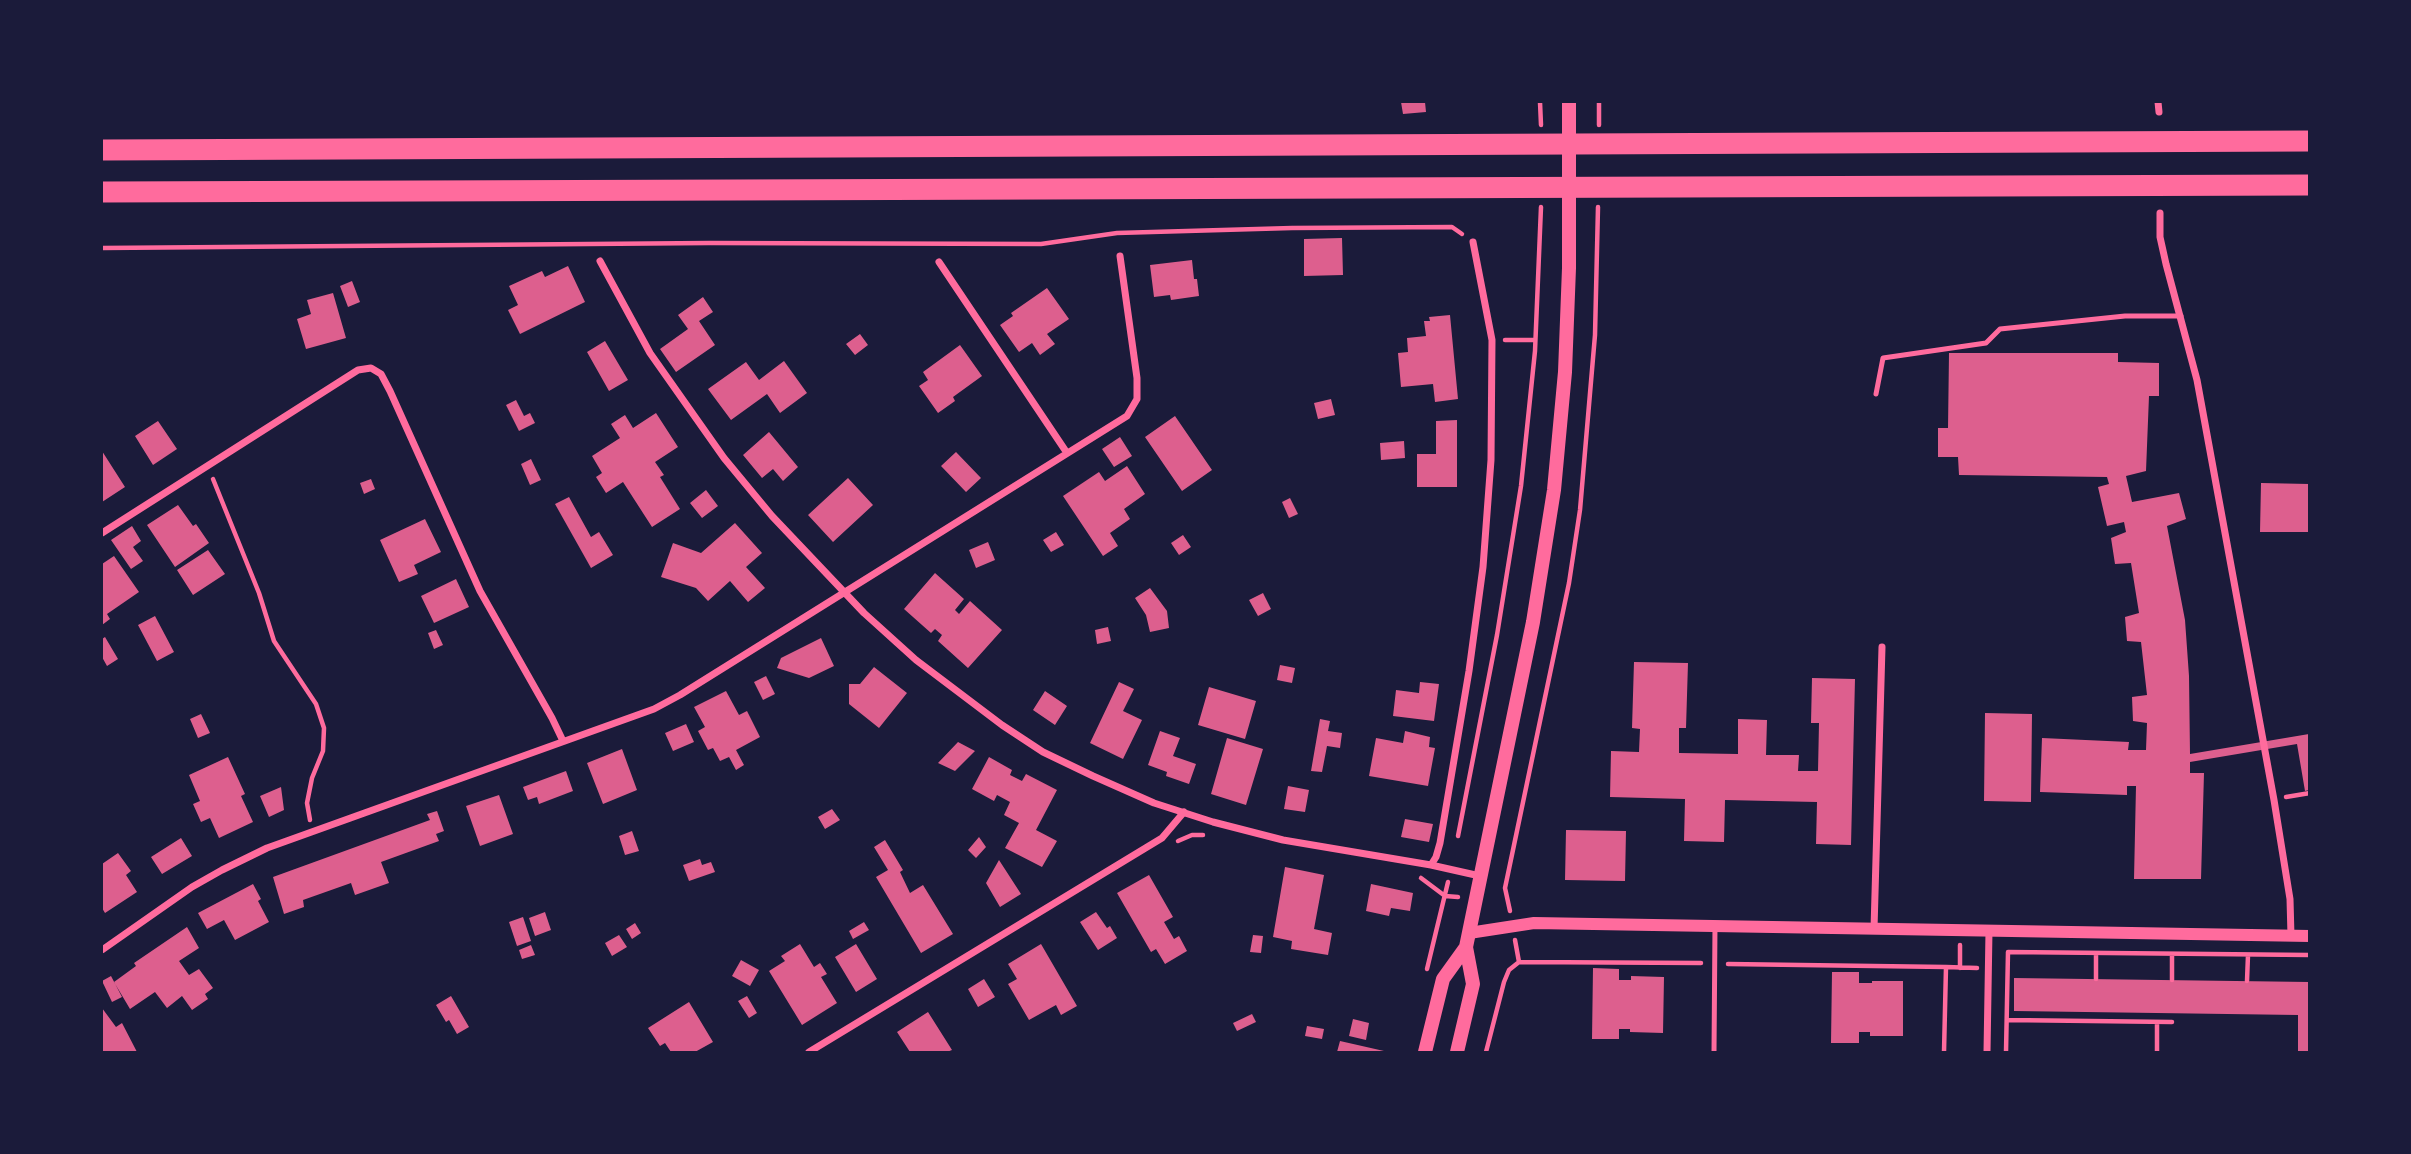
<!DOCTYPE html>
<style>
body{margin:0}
#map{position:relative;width:2411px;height:1154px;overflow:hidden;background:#1b1b3a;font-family:"Alegreya Sans",sans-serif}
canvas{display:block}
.frame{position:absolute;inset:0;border:103px solid #1b1b3a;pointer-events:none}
</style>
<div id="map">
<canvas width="2411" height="1154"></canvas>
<div class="frame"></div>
</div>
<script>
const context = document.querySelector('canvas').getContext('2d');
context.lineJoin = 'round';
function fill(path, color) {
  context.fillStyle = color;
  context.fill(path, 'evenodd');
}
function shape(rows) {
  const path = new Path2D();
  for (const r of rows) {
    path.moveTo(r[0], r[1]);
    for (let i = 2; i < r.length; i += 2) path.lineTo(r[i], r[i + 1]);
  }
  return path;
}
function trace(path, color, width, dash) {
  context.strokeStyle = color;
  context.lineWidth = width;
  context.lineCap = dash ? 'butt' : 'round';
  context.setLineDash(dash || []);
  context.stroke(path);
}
fill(shape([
 [1401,102,1425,102,1426,112,1403,114],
 [1342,238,1343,275,1304,276,1304,239],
 [1192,260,1194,279,1197,279,1199,296,1171,300,1170,295,1154,297,1150,265],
 [568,266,585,302,520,334,508,310,518,305,509,286,542,271,545,277],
 [352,281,360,302,348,307,340,286],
 [1047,288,1069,319,1047,334,1055,344,1040,355,1032,343,1019,352,1000,325,1013,316,1011,313],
 [333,293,346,338,306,349,297,319,311,314,307,300],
 [703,297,713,312,699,321,715,345,676,372,660,349,688,329,678,315],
 [1450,315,1458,399,1435,402,1433,384,1401,387,1398,353,1408,352,1407,338,1426,336,1424,321,1430,321,1429,317],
 [860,334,868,345,855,355,846,344],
 [605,341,628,380,609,391,587,352],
 [960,345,982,376,953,397,955,401,938,413,919,386,928,380,923,372],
 [1949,353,2118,353,2118,362,2159,363,2159,396,2149,396,2146,471,2126,476,2132,502,2179,493,2186,519,2167,526,2185,620,2189,676,2190,754,2309,734,2309,790,2305,791,2297,744,2190,762,2190,773,2204,773,2201,879,2134,879,2136,786,2127,786,2127,795,2040,792,2042,738,2129,742,2128,750,2146,750,2147,723,2133,721,2132,697,2147,695,2141,642,2127,641,2125,617,2139,613,2131,563,2115,564,2111,538,2126,532,2124,522,2107,526,2098,487,2109,484,2107,477,1959,475,1958,457,1938,457,1938,428,1948,428],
 [784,361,807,393,780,413,767,394,731,420,708,389,746,362,759,380],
 [1331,399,1335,415,1318,419,1314,403],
 [516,400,524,416,530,413,535,423,519,431,506,405],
 [656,413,678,447,655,462,664,475,660,477,680,509,652,527,623,482,606,493,596,477,602,473,592,456,620,438,611,424,625,415,633,428],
 [1175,416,1212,470,1182,491,1145,437],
 [1457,420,1457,487,1417,487,1417,454,1436,454,1436,421],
 [158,421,177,449,153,465,135,436],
 [769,432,798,467,783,481,773,469,762,478,743,455],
 [1120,437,1132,456,1114,467,1102,449],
 [1404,441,1405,458,1381,460,1380,443],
 [102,451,125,487,102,502],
 [956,452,981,478,966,492,941,466],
 [531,459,541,480,530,485,521,464],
 [1127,466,1145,494,1124,509,1130,519,1110,533,1118,546,1103,556,1063,496,1099,472,1105,481],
 [848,478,873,505,833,542,808,515],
 [371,479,375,489,364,494,360,483],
 [2261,483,2309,484,2309,532,2260,532],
 [706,490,718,506,702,518,690,503],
 [569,497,591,537,599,532,613,555,591,568,555,504],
 [1290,498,1298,514,1289,518,1282,502],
 [178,505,193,526,196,524,209,543,175,567,147,525],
 [425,519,441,552,414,565,418,574,399,582,380,540],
 [735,523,762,553,746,567,765,588,748,602,730,581,708,601,696,588,661,577,673,543,701,553],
 [132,526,141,541,133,547,143,561,131,569,111,540],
 [1056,532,1064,545,1051,552,1043,540],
 [1183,535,1191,547,1179,555,1171,543],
 [988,542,995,560,976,568,969,550],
 [208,550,225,574,193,595,177,570],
 [114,556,139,592,107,614,110,619,102,625,102,564],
 [935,573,964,599,955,610,959,614,970,601,1002,630,968,668,938,641,942,635,935,629,931,633,904,609],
 [456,579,469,607,434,623,421,596],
 [1150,588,1167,611,1169,628,1150,632,1146,615,1135,598],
 [1263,593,1271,609,1258,616,1249,600],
 [155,616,174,652,157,661,138,625],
 [1108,627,1111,641,1097,644,1095,630],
 [436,630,443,645,434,649,428,633],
 [105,637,118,659,107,666,102,657,102,639],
 [821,638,834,666,809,678,777,668,781,658],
 [1634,662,1688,663,1686,728,1679,728,1679,753,1738,754,1738,719,1767,720,1766,755,1799,755,1798,771,1818,771,1819,723,1811,723,1812,678,1855,679,1851,845,1816,844,1817,802,1725,800,1724,842,1684,841,1685,799,1610,797,1611,751,1639,752,1640,729,1632,728],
 [1280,665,1295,668,1292,683,1277,680],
 [874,667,907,693,879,728,849,704,849,684,860,684],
 [766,676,775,694,763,700,754,682],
 [1119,682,1134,689,1123,711,1142,720,1123,759,1090,743],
 [1420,682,1439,684,1434,721,1393,716,1396,690,1419,693],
 [1209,687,1256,701,1245,739,1198,725],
 [726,691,739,715,747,711,760,737,736,750,744,765,736,770,729,757,720,761,713,748,708,750,698,731,705,727,694,707],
 [1045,691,1067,706,1055,725,1033,710],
 [1985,713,2032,714,2031,802,1984,801],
 [201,714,210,733,198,738,190,719],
 [1320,719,1330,721,1328,731,1342,733,1340,748,1327,746,1322,772,1311,771],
 [686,724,694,742,673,751,665,733],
 [1160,731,1180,738,1173,756,1196,764,1189,784,1166,776,1167,772,1148,765],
 [1405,731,1430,737,1429,747,1435,748,1428,786,1369,776,1376,738,1403,743],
 [1227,738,1263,749,1246,805,1211,794],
 [958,742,975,751,955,771,938,763],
 [622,749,637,790,603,804,587,763],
 [228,757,245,794,241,796,253,822,219,838,210,818,201,822,193,804,200,801,189,775],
 [989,757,1012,770,1010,775,1022,781,1026,774,1057,790,1036,830,1057,841,1042,867,1005,848,1019,823,1004,815,1010,802,997,795,994,801,972,789],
 [566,771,573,791,539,804,537,797,528,800,523,787],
 [1288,786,1309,790,1305,812,1284,809],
 [281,787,284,810,269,817,260,796],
 [499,795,513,834,480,846,466,806],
 [832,809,840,820,825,829,818,817],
 [437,811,444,831,436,834,439,841,381,862,389,883,355,895,351,883,303,900,304,907,284,914,273,877,430,820,427,814],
 [1405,819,1433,824,1429,842,1401,837],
 [1566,830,1626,831,1625,881,1565,880],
 [632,831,639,851,625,855,619,836],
 [979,837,986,847,976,858,968,850],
 [181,838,192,856,162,874,151,857],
 [885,840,903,870,900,872,910,893,923,885,953,934,921,953,876,877,888,870,874,847],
 [118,853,131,871,126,875,137,892,105,913,102,908,102,864],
 [700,859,702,865,711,862,715,872,689,881,683,865],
 [999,860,1021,894,1000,907,986,883],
 [1285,867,1324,875,1314,929,1332,933,1328,955,1291,949,1292,941,1273,937],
 [1149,875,1173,917,1164,922,1174,939,1179,936,1187,951,1165,964,1156,949,1151,952,1117,893],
 [253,884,261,899,258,901,269,922,235,940,224,920,207,929,198,913],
 [1371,884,1413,893,1410,911,1391,908,1389,916,1366,911],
 [545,912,551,930,535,936,529,918],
 [1096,912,1107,928,1110,926,1117,938,1098,950,1080,922],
 [523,917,531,941,517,946,509,922],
 [864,922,869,930,853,939,849,931],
 [635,923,641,933,632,939,626,929],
 [187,927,199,948,179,961,189,975,199,969,213,988,205,994,208,999,192,1010,182,996,167,1008,155,992,130,1009,114,982,136,966,134,963],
 [619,935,627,947,612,956,605,943],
 [1253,935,1263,936,1261,953,1250,952],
 [800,944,814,967,820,963,827,974,821,977,837,1003,802,1025,769,971,785,961,781,956],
 [856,944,877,979,856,992,835,957],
 [1041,944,1077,1006,1061,1015,1056,1005,1029,1020,1008,984,1017,979,1008,964],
 [531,945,535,955,522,959,519,950],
 [741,960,759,970,750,986,732,976],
 [1593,968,1619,969,1619,980,1631,980,1631,976,1664,977,1663,1033,1630,1032,1630,1029,1619,1029,1619,1039,1592,1039],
 [1832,972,1859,972,1859,983,1872,983,1872,981,1903,981,1903,1036,1870,1036,1870,1032,1859,1032,1859,1043,1831,1043],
 [111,976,122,997,112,1002,102,981],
 [2014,978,2309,982,2309,1052,2298,1052,2298,1015,2014,1011],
 [984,979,995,997,978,1007,968,989],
 [451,996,469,1027,457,1034,449,1020,446,1022,436,1005],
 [747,996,757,1013,749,1018,738,1001],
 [689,1002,713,1042,695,1052,671,1052,665,1043,660,1046,648,1028],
 [102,1008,116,1027,122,1023,137,1052,102,1052],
 [928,1012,952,1050,947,1052,910,1052,897,1032],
 [1252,1014,1256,1022,1237,1031,1233,1023],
 [1353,1019,1369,1023,1366,1040,1349,1036],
 [1307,1026,1324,1029,1322,1039,1305,1036],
 [1340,1041,1384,1051,1384,1052,1337,1052]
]), '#dd5f8e');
trace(shape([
 [1540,102,1541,125],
 [1599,125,1599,102],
 [102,248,710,243,1041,244,1117,233,1292,228,1452,227,1462,234],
 [1505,340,1535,340],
 [213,479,259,593,274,641,316,704,324,728,323,751,312,778,307,803,310,820],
 [2286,797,2310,793],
 [1458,836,1497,635,1521,486,1535,351,1541,207],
 [1178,841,1192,835,1203,835],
 [1421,878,1445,896,1458,897],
 [1510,911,1505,888,1569,583,1580,510,1595,335,1598,207],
 [2096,953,2096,979],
 [1519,962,1701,963],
 [1728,964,1946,967,1944,1052],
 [1946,967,1977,968],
 [1960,968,1960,945],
 [1427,969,1448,882],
 [2172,980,2172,954],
 [2247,981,2248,955],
 [2007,1020,2172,1022],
 [1486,1052,1504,982,1509,970,1519,962,1515,940],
 [2006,1052,2008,952,2309,955],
 [2157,1052,2157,1022]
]), '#ff6b9d', 4.5);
trace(shape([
 [1876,394,1883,358,1986,343,2000,329,2125,316,2181,316],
 [1714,1052,1715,926]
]), '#ff6b9d', 5);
trace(shape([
 [2158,102,2159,112],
 [2160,213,2160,237,2166,264,2197,380,2274,800,2290,899,2291,936],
 [600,261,650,353,724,458,772,516,864,613,916,660,1002,725,1043,752,1093,776,1154,803,1213,822,1283,840,1431,865,1480,876],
 [939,262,1067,453],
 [102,533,358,370,371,368,381,374,390,391,480,591,552,718,563,741],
 [1431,865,1436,857,1440,843,1469,671,1483,567,1491,460,1492,340,1473,242],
 [1874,929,1882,647],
 [102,950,192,887,222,870,267,848,654,709,680,695,1127,416,1137,399,1137,378,1120,256],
 [809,1052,1162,838,1184,812],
 [1987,1052,1989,931]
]), '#ff6b9d', 7);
trace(shape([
 [1469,933,1534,923,2310,936]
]), '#ff6b9d', 12);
trace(shape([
 [1425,1052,1443,979,1466,947],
 [1457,1052,1473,984,1466,947,1533,622,1554,490,1565,372,1569,268,1569,102]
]), '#ff6b9d', 14);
trace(shape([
 [102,150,2310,141],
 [102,192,2310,185]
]), '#ff6b9d', 21);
</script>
